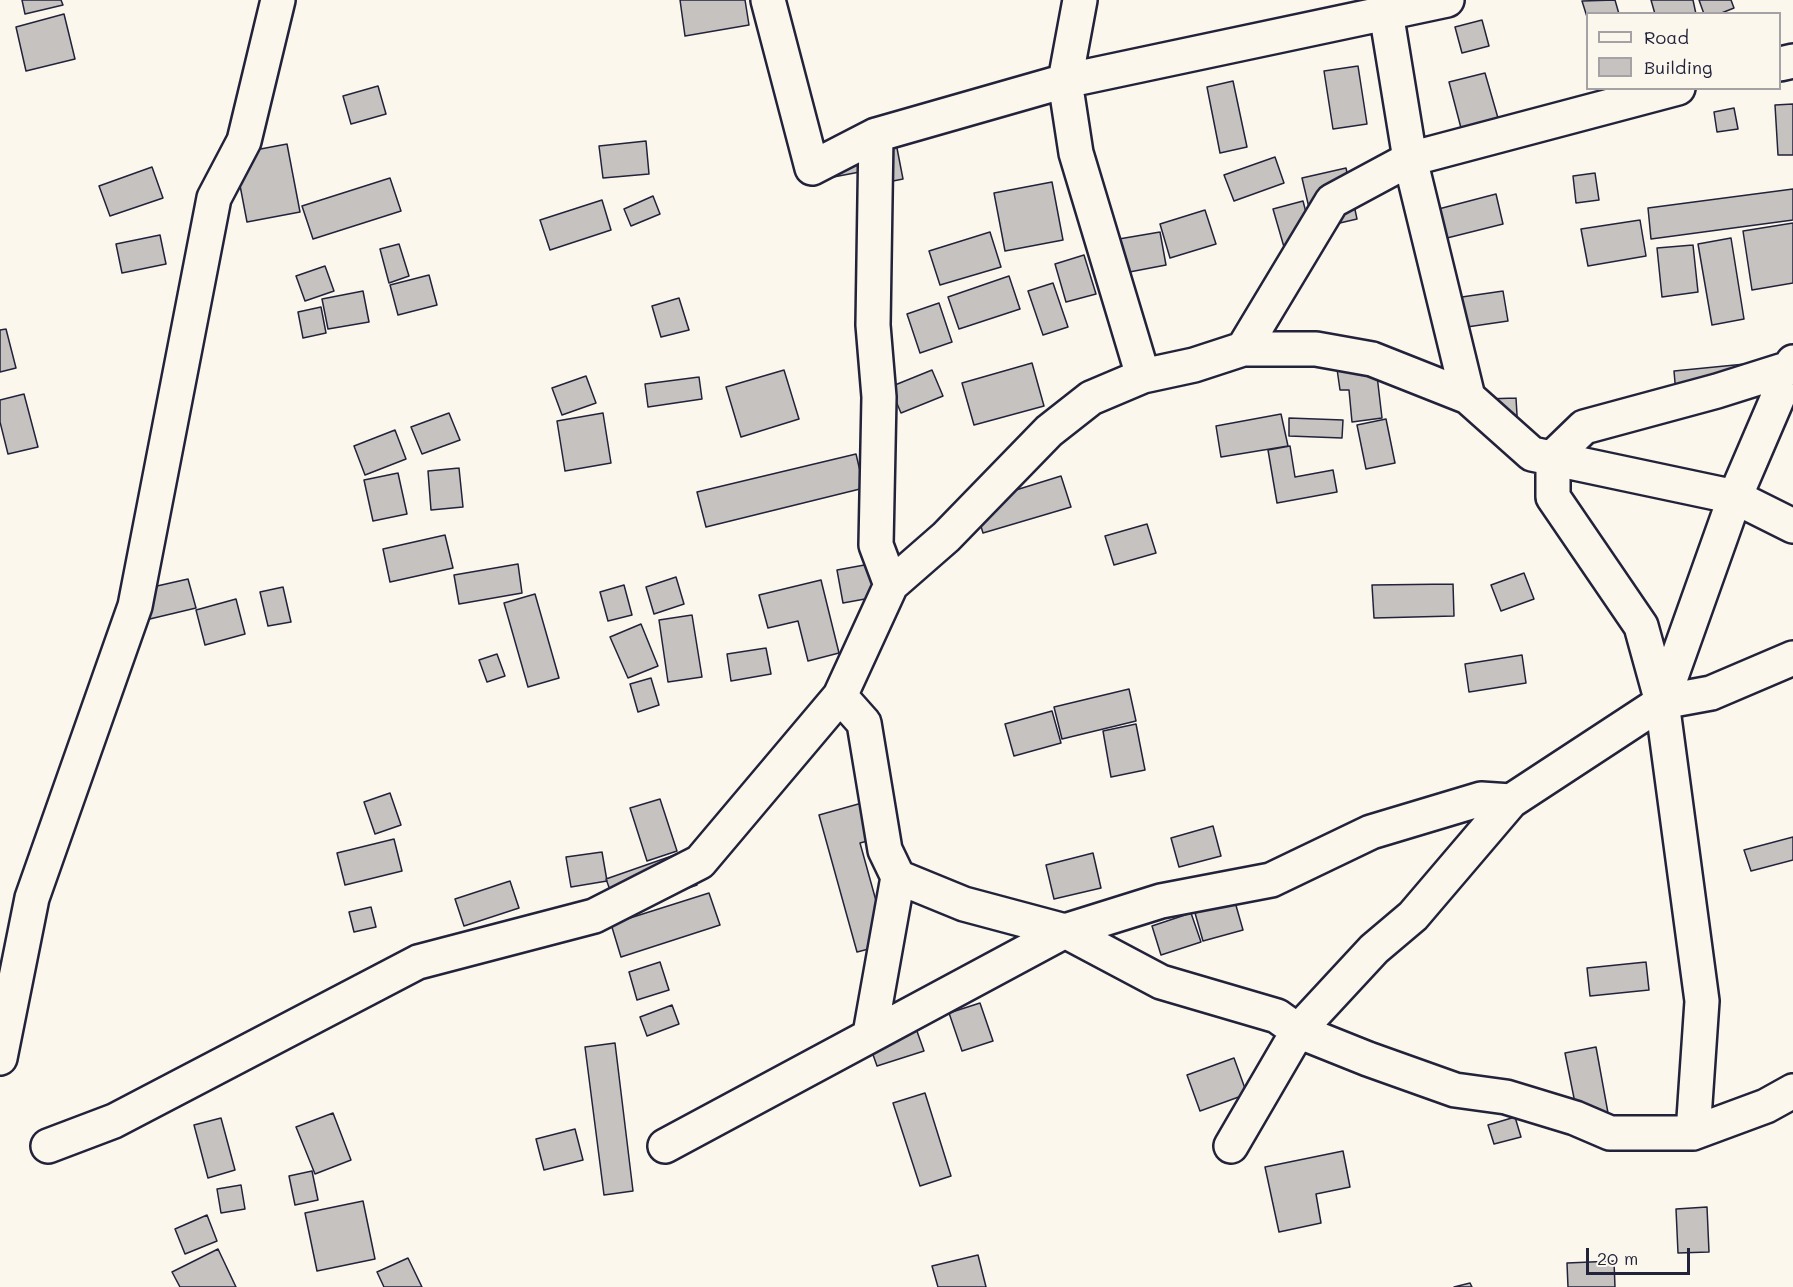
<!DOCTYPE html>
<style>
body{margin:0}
#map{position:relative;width:1793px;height:1287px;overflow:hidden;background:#fbf7ec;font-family:Mali,sans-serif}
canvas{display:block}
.legend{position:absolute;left:1586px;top:12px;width:195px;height:78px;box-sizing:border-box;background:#fbf7ec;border:2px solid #a4a2a5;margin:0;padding:8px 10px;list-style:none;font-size:18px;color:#22223b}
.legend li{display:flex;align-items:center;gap:12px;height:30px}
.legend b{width:30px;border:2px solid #a4a2a5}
.scale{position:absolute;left:1586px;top:1248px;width:104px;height:27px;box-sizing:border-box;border:3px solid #22223b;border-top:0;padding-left:8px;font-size:18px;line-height:21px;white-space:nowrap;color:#22223b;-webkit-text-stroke:4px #fbf7ec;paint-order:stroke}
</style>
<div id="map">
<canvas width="1793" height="1287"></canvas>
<ul class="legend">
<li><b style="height:8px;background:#fbf7ec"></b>Road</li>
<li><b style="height:16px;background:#c6c2c0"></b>Building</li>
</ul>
<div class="scale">20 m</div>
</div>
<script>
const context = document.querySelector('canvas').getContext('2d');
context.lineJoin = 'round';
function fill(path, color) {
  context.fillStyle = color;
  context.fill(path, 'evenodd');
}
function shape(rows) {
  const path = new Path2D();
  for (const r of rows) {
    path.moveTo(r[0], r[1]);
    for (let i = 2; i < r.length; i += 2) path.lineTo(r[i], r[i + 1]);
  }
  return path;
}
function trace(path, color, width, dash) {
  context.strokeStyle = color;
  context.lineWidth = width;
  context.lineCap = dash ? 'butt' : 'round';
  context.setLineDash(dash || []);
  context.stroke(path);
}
const building = shape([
 [22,0,61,0,63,5,25,14,22,0],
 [680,0,745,0,749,25,685,36,680,0],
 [1615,0,1619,14,1588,14,1588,20,1582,1,1615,0],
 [1651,0,1693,0,1696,14,1655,14,1651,0],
 [1699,0,1731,0,1734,8,1719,14,1704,14,1699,0],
 [64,14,75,59,26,71,16,27,64,14],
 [1482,20,1489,46,1462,53,1455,27,1482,20],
 [1358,66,1367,124,1333,129,1324,71,1358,66],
 [1485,73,1498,118,1461,128,1449,82,1485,73],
 [1233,81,1247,147,1220,153,1207,87,1233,81],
 [378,86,386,114,351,124,343,96,378,86],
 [1793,104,1793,155,1778,155,1775,105,1793,104],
 [1734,108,1738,129,1717,132,1714,112,1734,108],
 [646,141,649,174,603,178,599,146,646,141],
 [896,143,903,179,868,186,865,171,823,179,896,143],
 [287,144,300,212,247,222,234,154,287,144],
 [1275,157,1284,183,1234,201,1224,175,1275,157],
 [152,167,163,198,110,216,99,186,152,167],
 [1346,168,1357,219,1314,229,1302,178,1346,168],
 [1595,173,1599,200,1576,203,1573,176,1595,173],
 [390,178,401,211,313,239,302,206,390,178],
 [1052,182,1063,240,1005,251,994,193,1052,182],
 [1793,189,1793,220,1651,239,1648,208,1793,189],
 [1496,194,1503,224,1435,241,1427,212,1496,194],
 [653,196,660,214,631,226,624,209,653,196],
 [602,200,611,230,550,250,540,220,602,200],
 [1303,201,1313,239,1284,247,1273,209,1303,201],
 [1205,210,1216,244,1170,258,1160,224,1205,210],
 [1640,220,1646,256,1588,266,1581,229,1640,220],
 [1793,223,1793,283,1752,290,1743,231,1793,223],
 [990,232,1001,267,940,285,929,251,990,232],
 [1160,232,1166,265,1119,274,1113,240,1160,232],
 [160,235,166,264,122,273,116,244,160,235],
 [1731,238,1744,319,1712,325,1698,244,1731,238],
 [399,244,409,276,389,283,380,249,399,244],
 [1693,245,1698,292,1662,297,1657,248,1693,245],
 [1084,255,1096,294,1066,302,1055,264,1084,255],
 [325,266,334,291,305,301,296,276,325,266],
 [429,275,437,305,398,315,390,285,429,275],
 [1009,276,1020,309,959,329,948,297,1009,276],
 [1053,283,1068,327,1043,335,1028,291,1053,283],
 [363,291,369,322,328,329,322,299,363,291],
 [1503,291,1508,321,1460,328,1455,298,1503,291],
 [679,298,689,330,661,337,652,306,679,298],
 [939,303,952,342,920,353,907,314,939,303],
 [321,307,326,333,303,338,298,312,321,307],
 [6,329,16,368,0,372,0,330,6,329],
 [1374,350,1382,418,1352,422,1349,390,1340,390,1335,355,1374,350],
 [1032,363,1044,406,974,425,962,383,1032,363],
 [1745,364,1747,387,1676,394,1674,371,1745,364],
 [784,370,799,419,741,437,726,387,784,370],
 [932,370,943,396,901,413,890,387,932,370],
 [586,376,596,403,562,415,552,388,586,376],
 [699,377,702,399,648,407,645,384,699,377],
 [24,394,38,447,8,454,0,422,0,400,24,394],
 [1516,398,1518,432,1485,399,1516,398],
 [449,413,460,440,422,454,411,427,449,413],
 [603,413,611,463,565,471,557,421,603,413],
 [1281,414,1288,446,1221,457,1216,426,1281,414],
 [1289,418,1343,420,1342,438,1289,436,1289,418],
 [1386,419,1395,463,1366,469,1357,425,1386,419],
 [395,430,406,459,365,475,354,446,395,430],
 [1290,446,1295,477,1333,470,1337,492,1277,503,1268,450,1290,446],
 [856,454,864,488,706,527,697,492,856,454],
 [459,468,463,507,431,510,428,471,459,468],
 [398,473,407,514,373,521,364,480,398,473],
 [1061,476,1071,507,983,533,974,503,1061,476],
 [1147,524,1156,553,1114,565,1105,536,1147,524],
 [445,535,453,568,390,582,383,549,445,535],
 [881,562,887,595,843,603,837,570,881,562],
 [518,564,522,593,459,604,454,575,518,564],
 [1524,573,1534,599,1501,611,1491,585,1524,573],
 [676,577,684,604,654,614,646,587,676,577],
 [188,579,196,608,133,623,126,593,188,579],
 [821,580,839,653,808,661,798,621,768,628,759,595,821,580],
 [1453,584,1454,616,1374,618,1372,585,1453,584],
 [624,585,632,615,608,621,600,592,624,585],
 [283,587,291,622,268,626,260,592,283,587],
 [535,594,559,678,528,687,504,603,535,594],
 [236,599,245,634,205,645,196,610,236,599],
 [692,615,702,677,668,682,659,620,692,615],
 [641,624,658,666,628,678,610,637,641,624],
 [766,648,771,674,731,681,727,654,766,648],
 [497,654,505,676,487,682,479,660,497,654],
 [1522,655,1526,683,1469,692,1465,664,1522,655],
 [651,678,659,705,638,712,630,684,651,678],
 [1129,689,1136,721,1062,739,1054,707,1129,689],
 [1052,711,1061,743,1014,756,1005,724,1052,711],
 [1136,724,1145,770,1111,777,1103,731,1136,724],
 [390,793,401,825,375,834,364,802,390,793],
 [887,796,897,833,860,843,888,944,857,952,819,815,887,796],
 [660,799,677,851,647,861,630,808,660,799],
 [1213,826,1221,856,1179,867,1171,838,1213,826],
 [1793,837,1793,860,1751,871,1744,850,1793,837],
 [394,839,402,871,345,885,337,853,394,839],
 [686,851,697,885,618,912,606,879,686,851],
 [602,852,607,881,571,887,566,857,602,852],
 [1093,853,1101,888,1054,899,1046,865,1093,853],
 [510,881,519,908,464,926,455,899,510,881],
 [709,893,720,925,621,957,611,924,709,893],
 [1235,902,1243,930,1203,941,1195,913,1235,902],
 [371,907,376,927,354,932,349,912,371,907],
 [1191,913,1201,942,1161,955,1152,926,1191,913],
 [660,962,669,990,637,1000,629,972,660,962],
 [1646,962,1649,990,1590,996,1587,968,1646,962],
 [980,1003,993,1041,962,1051,949,1013,980,1003],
 [672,1005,679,1024,647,1036,640,1017,672,1005],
 [913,1020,924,1051,877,1066,866,1035,913,1020],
 [615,1043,633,1191,604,1195,585,1047,615,1043],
 [1596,1047,1608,1113,1578,1118,1565,1053,1596,1047],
 [1234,1058,1247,1094,1200,1111,1187,1075,1234,1058],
 [925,1093,951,1176,920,1186,893,1103,925,1093],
 [333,1113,351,1160,315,1174,296,1127,333,1113],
 [1515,1117,1521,1137,1494,1144,1488,1125,1515,1117],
 [221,1118,235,1170,208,1178,194,1125,221,1118],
 [575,1129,583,1160,544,1170,536,1139,575,1129],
 [1343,1151,1350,1187,1316,1194,1321,1223,1279,1232,1265,1167,1343,1151],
 [312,1171,318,1200,295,1205,289,1176,312,1171],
 [241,1185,245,1209,221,1213,217,1189,241,1185],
 [363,1201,375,1259,317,1271,305,1213,363,1201],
 [1707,1207,1709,1252,1678,1253,1676,1209,1707,1207],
 [207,1215,217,1241,185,1254,175,1229,207,1215],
 [218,1249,236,1287,180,1287,172,1272,218,1249],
 [978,1255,986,1287,938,1287,932,1266,978,1255],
 [408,1258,422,1287,384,1287,377,1272,408,1258],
 [1614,1261,1615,1287,1568,1287,1567,1263,1614,1261],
 [1470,1283,1472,1287,1454,1287,1470,1283]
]);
fill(building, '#c6c2c0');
trace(building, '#22223b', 1.5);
const minor = shape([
 [768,0,812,168,876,135,1065,81,1447,0],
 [1080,0,1065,81,1076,153,1143,376],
 [1384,0,1410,159,1468,397,1532,454,1735,497,1793,526],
 [1780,64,1793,61],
 [876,135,873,325,879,397,876,545,891,585],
 [1243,349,1332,201,1410,159,1678,88],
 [840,696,864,723,885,850,898,877,870,1034],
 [1662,702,1641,626,1553,497,1553,457,1584,427,1717,391,1793,367],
 [898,877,964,904,1065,931,1161,982,1277,1016,1298,1031,1368,1059,1455,1090,1506,1097,1575,1118,1610,1133,1693,1133,1766,1106,1793,1091],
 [0,1058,32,898,135,606,214,198,244,141,278,0],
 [1693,1133,1702,1001,1662,702,1735,497,1793,362],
 [48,1146,114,1121,418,962,594,916,700,862,840,696,891,585,946,537,1049,431,1091,398,1143,376,1194,365,1243,349,1316,349,1372,359,1468,397],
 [665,1146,1065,931,1161,901,1271,880,1371,832,1481,799,1511,801],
 [1231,1146,1298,1031,1374,949,1413,916,1511,801,1662,702,1711,693,1793,658]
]);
trace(minor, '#22223b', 38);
trace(minor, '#fbf7ec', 33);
</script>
